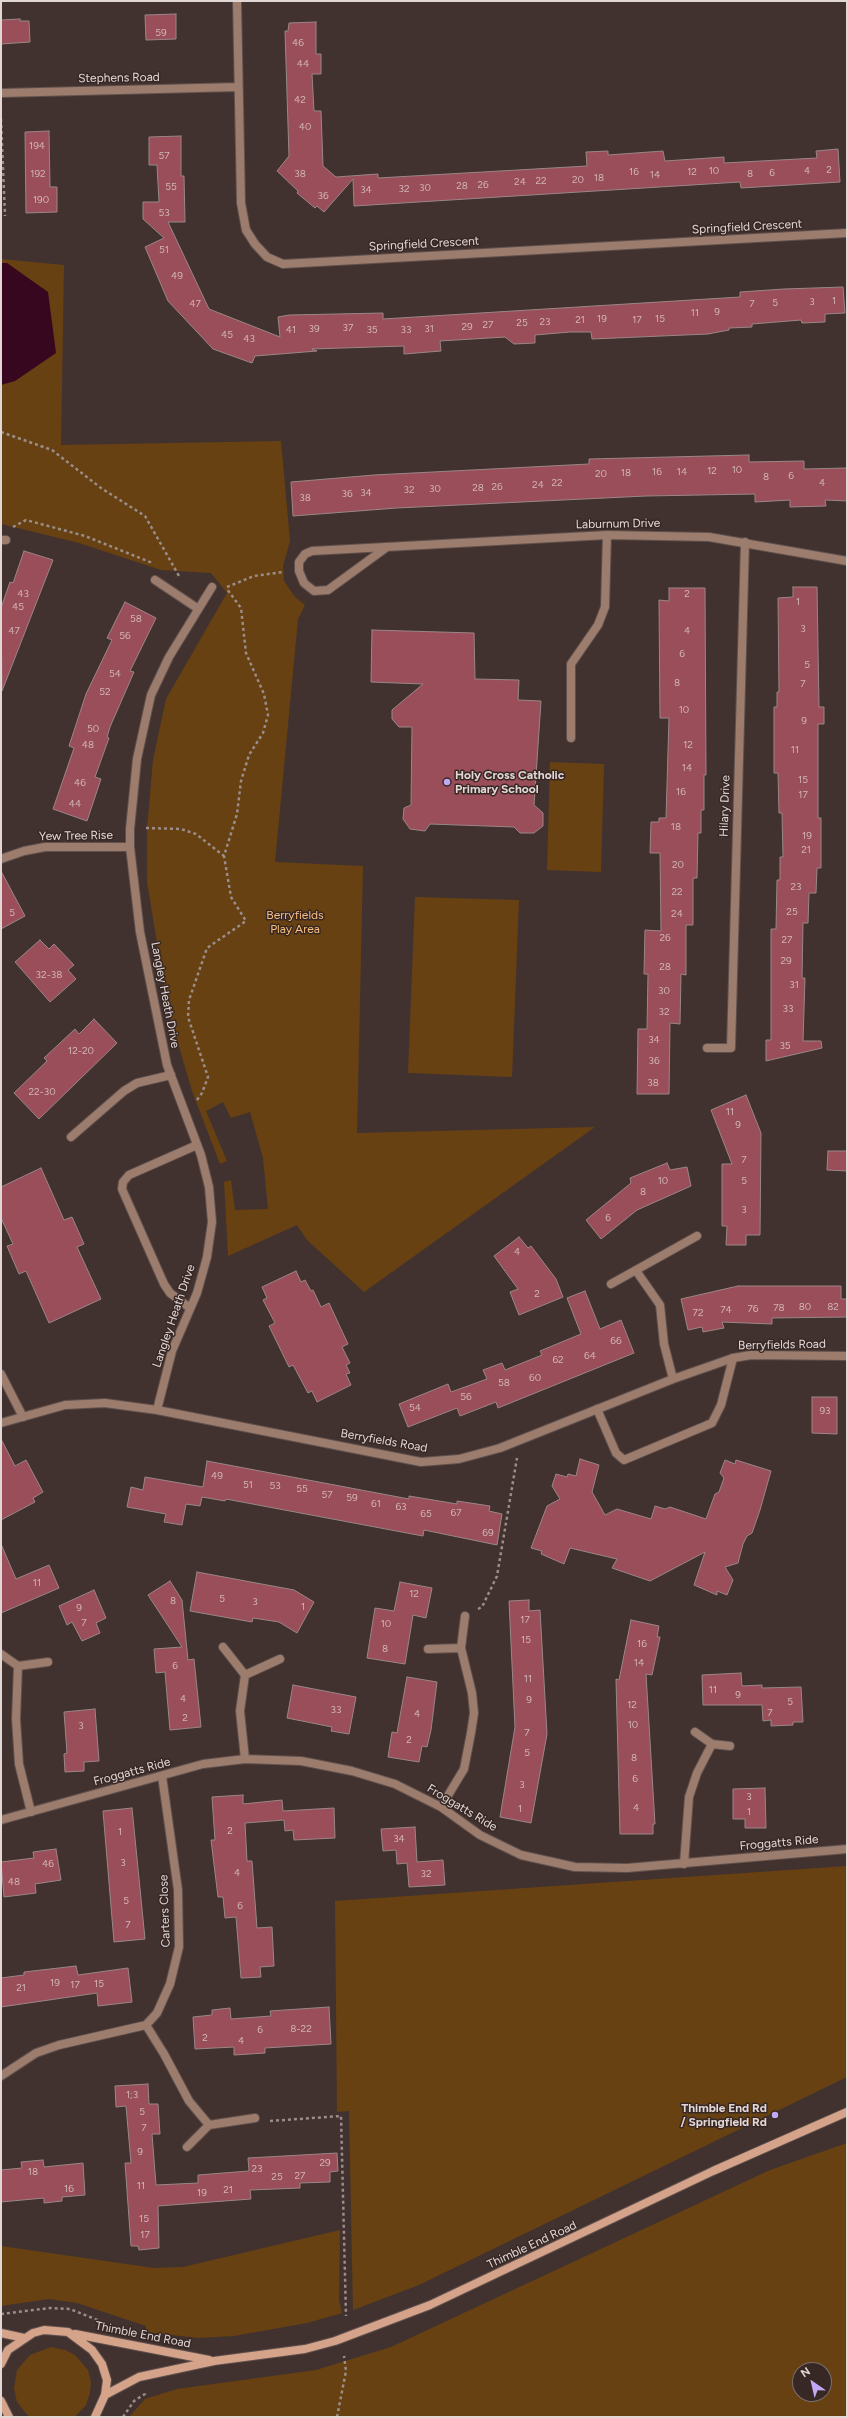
<!DOCTYPE html>
<style>
body{margin:0}
#map{position:relative;width:848px;height:2418px;overflow:hidden;background:#42322f;font-family:Figtree,sans-serif}
canvas{display:block}
.frame{position:absolute;inset:0;border:2px solid #e2d7d5;pointer-events:none}
.north{position:absolute;left:792px;top:2362px;width:40px;height:40px;box-sizing:border-box;background:#372825;border:1px solid #7b6e6b;border-radius:50%;rotate:326deg;font-size:11px;font-weight:700;line-height:16px;text-align:center;color:#e2d7d5}
.north::after{content:'';display:block;margin:auto;width:14px;height:18px;background:#c0a8f4;clip-path:polygon(50% 0,100% 100%,50% 72%,0 100%)}
</style>
<div id="map">
<canvas width="848" height="2418"></canvas>
<div class="frame"></div>
<div class="north">N</div>
</div>
<script>
const context = document.querySelector('canvas').getContext('2d');
context.lineJoin = 'round';
function fill(path, color) {
  context.fillStyle = color;
  context.fill(path, 'evenodd');
}
function shape(rows) {
  const path = new Path2D();
  for (const r of rows) {
    path.moveTo(r[0], r[1]);
    for (let i = 2; i < r.length; i += 2) path.lineTo(r[i], r[i + 1]);
  }
  return path;
}
function trace(path, color, width, dash) {
  context.strokeStyle = color;
  context.lineWidth = width;
  context.lineCap = dash ? 'butt' : 'round';
  context.setLineDash(dash || []);
  context.stroke(path);
}
function label(font, color, halo, rows, align = 'center') {
  context.font = font + ' Figtree,sans-serif';
  context.lineWidth = 3;
  context.setLineDash([]);
  context.textBaseline = 'middle';
  context.strokeStyle = halo;
  context.fillStyle = color;
  for (const [text, x, y, turn = 0] of rows) {
    context.save();
    context.translate(x, y);
    context.rotate((+turn || 0) * Math.PI / 180);
    context.textAlign = isNaN(turn) ? turn : align;
    if (halo) context.strokeText(text, 0, 0);
    context.fillText(text, 0, 0);
    context.restore();
  }
}
fill(shape([
 [1,259,64,265,61,445,281,441,290,541,283,566,284,581,295,597,305,605,298,619,275,862,363,866,357,1133,595,1127,364,1292,307,1240,297,1225,228,1256,224,1182,231,1180,235,1210,268,1209,263,1158,250,1112,231,1118,223,1102,206,1111,227,1161,220,1164,192,1091,168,1009,147,882,147,829,153,760,166,699,227,593,211,573,161,570,79,543,1,524],
 [550,762,604,764,601,872,547,870],
 [415,897,519,900,512,1077,408,1073],
 [847,1866,847,2077,419,2285,353,2310,349,2111,337,2112,335,1901],
 [847,2143,847,2417,129,2417,145,2399,177,2389,316,2370,391,2347,770,2170],
 [800,2370,824,2370,824,2394,800,2394],
 [340,2230,339,2300,342,2313,307,2323,234,2336,198,2338,146,2332,146,2326,77,2303,49,2299,1,2306,1,2246,154,2268,183,2267],
 [51,2347,65,2350,75,2355,88,2370,91,2382,90,2393,86,2405,75,2417,29,2417,17,2402,14,2388,17,2370,30,2355]
]), '#674112');
fill(shape([
 [1,263,7,263,48,292,56,353,15,381,1,385]
]), '#37061f');
const building = shape([
 [176,14,176,39,146,40,145,15,176,14],
 [20,19,20,21,29,21,30,42,1,44,1,20,20,19],
 [316,22,316,54,321,54,321,74,312,74,314,111,321,111,323,166,336,177,378,174,378,178,587,166,586,152,608,151,608,155,663,151,665,161,724,157,724,163,817,158,816,151,838,149,840,182,741,188,740,182,354,206,353,179,324,212,317,206,315,208,297,193,298,191,277,171,289,156,285,31,288,31,289,23,316,22],
 [49,131,50,187,57,187,57,212,26,213,25,132,49,131],
 [181,136,181,176,184,176,185,222,168,222,209,309,280,337,278,317,289,315,383,313,383,319,740,297,740,292,784,289,843,287,845,313,825,314,825,322,802,323,801,320,752,324,752,327,729,328,729,330,708,334,592,339,591,332,570,332,535,335,535,343,514,344,505,337,440,341,441,351,404,354,404,346,312,349,317,351,255,356,252,363,213,349,168,301,145,247,164,238,143,219,143,202,159,202,157,165,149,165,149,137,181,136],
 [749,455,749,462,804,461,804,469,847,468,847,501,825,500,826,506,790,507,790,500,755,502,755,494,646,496,397,508,293,516,291,482,374,475,589,464,589,459,749,455],
 [24,551,53,560,2,691,1,608,10,582,13,583,24,551],
 [793,587,817,587,819,707,824,707,824,724,818,724,818,818,821,818,821,868,817,868,816,893,809,893,808,923,803,923,802,978,805,978,803,1041,821,1041,822,1048,766,1061,766,1040,771,1040,771,929,776,929,777,880,780,880,780,857,783,857,782,813,779,813,778,773,774,773,774,707,777,707,777,692,779,692,778,598,793,597,793,587],
 [669,588,705,588,706,775,704,775,704,810,701,810,701,833,698,833,697,878,693,878,693,925,686,925,686,975,681,974,680,1024,670,1023,669,1094,637,1094,638,1029,647,1029,648,974,644,974,645,930,661,931,660,853,650,853,651,822,659,822,659,818,666,818,669,718,660,718,659,600,669,601,669,588],
 [125,602,156,618,130,671,134,672,110,727,107,737,109,738,95,777,101,779,87,821,53,809,74,748,69,746,86,694,112,640,107,638,125,602],
 [372,630,474,633,475,679,519,680,518,700,541,701,534,805,543,813,543,826,534,833,520,833,514,827,430,824,425,831,410,829,403,819,404,808,411,805,412,727,399,727,392,719,392,710,423,684,371,682,372,630],
 [1,871,25,916,1,929,1,871],
 [40,940,49,949,54,944,74,965,68,970,76,979,50,1002,15,962,40,940],
 [94,1019,117,1043,39,1119,14,1093,47,1061,44,1058,75,1029,79,1034,94,1019],
 [746,1095,761,1133,760,1235,746,1235,746,1245,726,1245,727,1226,722,1226,722,1164,732,1164,711,1110,746,1095],
 [828,1151,847,1151,847,1171,827,1170,828,1151],
 [667,1163,670,1170,687,1167,691,1186,637,1210,601,1239,586,1220,631,1183,630,1178,667,1163],
 [41,1168,64,1220,72,1217,84,1244,77,1247,101,1299,49,1323,26,1271,19,1274,7,1246,13,1244,1,1218,1,1187,41,1168],
 [519,1237,528,1248,531,1246,556,1279,563,1297,519,1315,510,1292,518,1289,494,1256,519,1237],
 [296,1271,301,1282,305,1280,311,1291,313,1290,321,1307,329,1303,348,1344,342,1347,350,1363,346,1365,350,1373,346,1374,351,1385,317,1402,312,1391,308,1393,293,1365,289,1367,269,1326,275,1323,263,1300,267,1298,262,1287,296,1271],
 [738,1286,841,1286,841,1299,847,1299,847,1317,772,1318,772,1324,722,1322,724,1328,703,1332,702,1327,688,1330,681,1299,738,1286],
 [585,1291,600,1329,621,1320,634,1353,498,1408,496,1402,460,1416,457,1408,408,1427,399,1404,448,1384,451,1392,487,1379,483,1370,502,1363,505,1370,542,1355,540,1351,581,1334,567,1298,585,1291],
 [812,1397,837,1397,837,1434,812,1433,812,1397],
 [1,1439,15,1466,26,1460,43,1492,33,1498,35,1502,1,1520,1,1439],
 [580,1459,599,1465,592,1492,605,1515,617,1509,651,1519,655,1506,665,1509,670,1507,706,1519,715,1494,719,1492,724,1478,720,1473,725,1460,735,1464,736,1460,771,1471,760,1510,752,1533,747,1536,743,1544,738,1563,725,1567,733,1580,727,1595,717,1591,717,1595,694,1585,705,1552,650,1581,612,1568,617,1559,570,1548,564,1564,541,1554,542,1551,531,1548,547,1506,560,1499,552,1486,556,1474,567,1477,568,1474,576,1476,580,1459],
 [207,1461,409,1499,409,1496,457,1504,457,1501,490,1506,489,1511,502,1514,497,1545,424,1530,423,1536,226,1499,225,1501,202,1497,200,1506,186,1504,182,1525,164,1522,166,1514,127,1507,131,1487,143,1490,145,1477,203,1487,207,1461],
 [1,1544,16,1579,49,1565,59,1588,1,1613,1,1544],
 [197,1572,294,1590,314,1602,297,1633,279,1622,253,1618,252,1622,190,1611,197,1572],
 [170,1581,182,1600,188,1660,194,1659,201,1727,170,1730,165,1672,156,1673,154,1649,182,1647,148,1595,170,1581],
 [400,1582,432,1588,426,1618,413,1615,405,1664,367,1658,375,1608,394,1611,400,1582],
 [94,1590,106,1618,96,1623,100,1633,82,1641,72,1622,67,1625,59,1606,94,1590],
 [529,1600,529,1611,540,1610,547,1734,531,1823,500,1817,515,1727,509,1601,529,1600],
 [631,1620,659,1626,657,1637,660,1637,652,1675,646,1674,655,1824,653,1824,653,1834,620,1834,616,1679,619,1680,631,1620],
 [741,1673,742,1686,762,1685,762,1688,801,1687,803,1722,793,1722,793,1725,771,1726,771,1720,763,1721,762,1705,703,1705,702,1675,741,1673],
 [407,1677,437,1682,431,1730,427,1747,422,1746,419,1762,388,1757,392,1732,397,1733,407,1677],
 [293,1685,356,1697,349,1734,331,1731,332,1727,287,1718,293,1685],
 [95,1709,99,1761,84,1762,84,1771,65,1772,64,1754,67,1753,64,1712,95,1709],
 [765,1788,766,1828,745,1828,745,1819,733,1819,733,1789,765,1788],
 [243,1795,243,1804,282,1800,283,1811,334,1808,335,1838,294,1840,293,1830,285,1831,284,1820,245,1823,247,1861,252,1861,257,1928,272,1927,274,1966,260,1967,261,1977,241,1978,236,1917,225,1918,223,1897,218,1897,211,1840,215,1840,212,1797,243,1795],
 [132,1808,145,1939,114,1942,103,1811,132,1808],
 [415,1827,417,1862,443,1860,445,1885,409,1887,407,1863,397,1864,396,1850,383,1851,381,1829,415,1827],
 [56,1849,61,1880,35,1884,36,1893,4,1897,1,1862,34,1858,33,1852,56,1849],
 [76,1966,78,1975,128,1968,132,2002,98,2006,97,1993,1,2007,1,1978,24,1975,24,1972,76,1966],
 [329,2007,331,2044,265,2048,265,2053,234,2055,234,2047,195,2049,193,2017,212,2015,212,2010,230,2008,231,2019,271,2016,270,2011,329,2007],
 [148,2084,149,2104,158,2104,160,2134,152,2134,156,2185,198,2183,198,2175,249,2171,248,2158,337,2153,338,2171,330,2172,330,2182,300,2183,300,2188,250,2190,251,2199,158,2206,159,2248,139,2250,138,2246,131,2246,125,2163,131,2163,126,2106,116,2107,115,2086,148,2084],
 [43,2160,44,2167,83,2163,85,2195,62,2197,62,2201,44,2203,44,2198,1,2202,1,2170,22,2168,21,2162,43,2160]
]);
fill(building, '#9a4e59');
trace(building, '#9a8688', 1);
const lane = shape([
 [571,738,571,664,598,625,605,607,607,535],
 [71,1137,124,1091,137,1083,171,1075],
 [190,1308,170,1293,164,1284,122,1189,123,1182,129,1175,197,1145],
 [1,1374,23,1417],
 [597,1409,616,1453,624,1460,712,1423,721,1405,733,1358]
]);
const street = shape([
 [237,1,241,203,246,230,255,244,267,257,283,264,847,233],
 [1,93,238,87],
 [1,540,6,540],
 [387,547,328,590,314,591,304,583,299,571,299,562,305,554,312,551,607,535,709,537,847,561],
 [155,580,197,608],
 [1,859,24,851,45,847,130,847],
 [707,1048,731,1048,745,542],
 [637,1272,660,1305,664,1344,673,1379],
 [611,1284,697,1236],
 [157,1410,172,1351,197,1293,207,1257,212,1222,209,1187,201,1155,167,1065,140,932,130,847,130,829,137,759,151,695,169,657,212,587],
 [1,1423,65,1405,105,1403,157,1410,421,1462,459,1459,500,1448,673,1379,733,1358,751,1355,847,1356],
 [223,1647,245,1675,240,1711,245,1759],
 [428,1649,461,1648],
 [1,1654,18,1666,48,1662],
 [18,1666,16,1719,19,1764,31,1812],
 [245,1675,280,1659],
 [695,1732,712,1744,730,1746],
 [441,1807,464,1769,471,1733,474,1713,472,1693,461,1648,465,1616],
 [1,1820,203,1764,245,1759,301,1761,352,1771,395,1784,441,1807,480,1835,521,1855,575,1867,627,1868,847,1849],
 [684,1864,689,1797,697,1773,712,1744],
 [146,2025,164,2054,189,2101,209,2125],
 [1,2076,36,2053,59,2045,146,2025,157,2013,170,1984,179,1947,178,1890,162,1776],
 [187,2147,209,2125,255,2118]
]);
const secondary = shape([
 [1,2333,24,2338],
 [75,2334,209,2360],
 [1,2364,8,2350,33,2333,44,2330,68,2332,92,2350,102,2364,107,2380,105,2395,95,2417],
 [105,2395,139,2377,214,2361,305,2349,335,2341,430,2305,713,2171,847,2112],
 [1,2401,9,2417]
]);
trace(lane, '#5f504d', 10);
trace(street, '#5f504d', 10);
trace(secondary, '#5f504d', 10);
trace(shape([
 [1,119,5,216],
 [1,432,52,450,101,488,145,516,179,576],
 [13,527,26,520,85,536,150,562,151,566],
 [227,587,254,576,283,572],
 [146,828,181,829,196,834,224,856],
 [197,1100,202,1093,208,1077,188,1017,189,1000,207,948,246,921,231,897,224,856,237,814,241,781,249,755,263,733,268,715,264,694,246,653,241,608,227,589],
 [478,1609,482,1607,497,1576,517,1458],
 [270,2121,341,2116,346,2316],
 [1,2314,50,2308,70,2309,100,2321],
 [123,2417,134,2401,145,2394,145,2392],
 [337,2417,346,2371,344,2356]
]), '#9a8d8a', 2.5, [3, 3]);
trace(lane, '#9c7c6c', 8);
trace(street, '#9c7c6c', 8);
trace(secondary, '#d5a389', 8);
for (const [x, y, r, color] of [
 [447,782,4,"#c0a8f4"],
 [775,2115,4,"#c0a8f4"]
]) {
  const dot = new Path2D();
  dot.arc(x, y, r, 0, 2 * Math.PI);
  context.fillStyle = color;
  context.fill(dot);
  trace(dot, '#372825', 1.5);
}
label('10px', '#d0b5b6', null, [
 ["59",161,33],
 ["46",298,43],
 ["44",303,64],
 ["42",300,100],
 ["40",305,127],
 ["194",37,146],
 ["57",164,156],
 ["2",829,170],
 ["10",714,171],
 ["4",807,171],
 ["16",634,172],
 ["12",692,172],
 ["6",772,173],
 ["192",38,174],
 ["38",300,174],
 ["8",750,174],
 ["14",655,175],
 ["18",599,178],
 ["20",578,180],
 ["22",541,181],
 ["24",520,182],
 ["26",483,185],
 ["28",462,186],
 ["55",171,187],
 ["30",425,188],
 ["32",404,189],
 ["34",366,190],
 ["36",323,196],
 ["190",41,200],
 ["53",164,213],
 ["51",164,250],
 ["49",177,276],
 ["1",834,301],
 ["3",812,302],
 ["5",775,303],
 ["47",195,304],
 ["7",752,304],
 ["9",717,312],
 ["11",695,313],
 ["19",602,319],
 ["15",660,319],
 ["21",580,320],
 ["17",637,320],
 ["23",545,322],
 ["25",522,323],
 ["27",488,325],
 ["29",467,327],
 ["37",348,328],
 ["39",314,329],
 ["31",429,329],
 ["41",291,330],
 ["35",372,330],
 ["33",406,330],
 ["45",227,335],
 ["43",249,339],
 ["10",737,470],
 ["12",712,471],
 ["16",657,472],
 ["14",682,472],
 ["18",626,473],
 ["20",601,474],
 ["6",791,476],
 ["8",766,477],
 ["22",557,483],
 ["4",822,483],
 ["24",538,485],
 ["26",497,487],
 ["28",478,488],
 ["30",435,489],
 ["32",409,490],
 ["34",366,493],
 ["36",347,494],
 ["38",305,498],
 ["43",23,594],
 ["2",687,594],
 ["1",798,602],
 ["45",18,607],
 ["58",136,619],
 ["3",803,629],
 ["47",14,631],
 ["4",687,631],
 ["56",125,636],
 ["6",682,654],
 ["5",807,665],
 ["54",115,674],
 ["8",677,683],
 ["7",803,684],
 ["52",105,692],
 ["10",684,710],
 ["9",804,721],
 ["50",93,729],
 ["48",88,745],
 ["12",688,745],
 ["11",795,750],
 ["14",687,768],
 ["15",803,780],
 ["46",80,783],
 ["16",681,792],
 ["17",803,795],
 ["44",75,804],
 ["18",676,827],
 ["19",807,836],
 ["21",806,850],
 ["20",678,865],
 ["23",796,887],
 ["22",677,892],
 ["25",792,912],
 ["5",12,913],
 ["24",677,914],
 ["26",665,938],
 ["27",787,940],
 ["29",786,961],
 ["28",665,967],
 ["32-38",49,975],
 ["31",794,985],
 ["30",664,991],
 ["33",788,1009],
 ["32",664,1012],
 ["34",654,1040],
 ["35",785,1046],
 ["12-20",81,1051],
 ["36",654,1061],
 ["38",653,1083],
 ["22-30",42,1092],
 ["11",730,1112],
 ["9",738,1125],
 ["7",744,1160],
 ["10",663,1181],
 ["5",744,1181],
 ["8",643,1192],
 ["3",744,1210],
 ["6",608,1218],
 ["4",517,1252],
 ["2",537,1294],
 ["80",805,1307],
 ["82",833,1307],
 ["78",779,1308],
 ["76",753,1309],
 ["74",726,1310],
 ["72",698,1313],
 ["66",616,1341],
 ["64",590,1356],
 ["62",558,1360],
 ["60",535,1378],
 ["58",504,1383],
 ["56",466,1397],
 ["54",415,1408],
 ["93",825,1411],
 ["49",217,1476],
 ["51",248,1485],
 ["53",275,1486],
 ["55",302,1489],
 ["57",327,1495],
 ["59",352,1498],
 ["61",376,1504],
 ["63",401,1507],
 ["67",456,1513],
 ["65",426,1514],
 ["69",488,1533],
 ["11",37,1583],
 ["12",414,1594],
 ["5",222,1599],
 ["8",173,1601],
 ["3",255,1602],
 ["1",303,1607],
 ["9",79,1608],
 ["17",525,1620],
 ["7",84,1623],
 ["10",386,1624],
 ["15",526,1640],
 ["16",642,1644],
 ["8",385,1649],
 ["14",639,1663],
 ["6",175,1666],
 ["11",528,1679],
 ["11",713,1690],
 ["9",738,1695],
 ["4",183,1699],
 ["9",529,1700],
 ["5",790,1702],
 ["12",632,1705],
 ["33",336,1710],
 ["7",770,1713],
 ["4",417,1714],
 ["2",185,1718],
 ["10",633,1725],
 ["3",81,1726],
 ["7",527,1733],
 ["2",409,1740],
 ["5",527,1753],
 ["8",634,1758],
 ["6",635,1779],
 ["3",522,1785],
 ["3",749,1797],
 ["4",636,1808],
 ["1",520,1809],
 ["1",749,1812],
 ["2",230,1831],
 ["1",120,1832],
 ["34",399,1839],
 ["3",123,1863],
 ["46",48,1864],
 ["4",237,1873],
 ["32",426,1874],
 ["48",14,1882],
 ["5",126,1901],
 ["6",240,1906],
 ["7",128,1925],
 ["19",55,1983],
 ["15",99,1984],
 ["17",75,1985],
 ["21",21,1988],
 ["8-22",301,2029],
 ["6",260,2030],
 ["2",205,2038],
 ["4",241,2041],
 ["1;3",132,2095],
 ["5",142,2112],
 ["7",144,2128],
 ["9",140,2152],
 ["29",325,2163],
 ["23",257,2169],
 ["18",33,2172],
 ["27",300,2176],
 ["25",277,2177],
 ["11",141,2186],
 ["16",69,2189],
 ["21",228,2190],
 ["19",202,2193],
 ["15",144,2219],
 ["17",145,2235]
]);
label('12px', '#e2d7d5', '#372825', [
 ["Stephens Road",119,78,-1],
 ["Springfield Crescent",747,227,-3],
 ["Springfield Crescent",424,244,-3],
 ["Laburnum Drive",618,524,-1],
 ["Hilary Drive",725,806,-88],
 ["Yew Tree Rise",76,836,-1],
 ["Langley Heath Drive",165,995,79],
 ["Langley Heath Drive",174,1316,-71],
 ["Berryfields Road",782,1345,-1],
 ["Berryfields Road",384,1441,10],
 ["Froggatts Ride",132,1772,-15],
 ["Froggatts Ride",462,1808,31],
 ["Froggatts Ride",779,1843,-5],
 ["Carters Close",165,1911,-92],
 ["Thimble End Road",532,2245,-25],
 ["Thimble End Road",143,2335,11]
]);
label('bold 12px', '#e2d7d5', '#372825', [
 ["Holy Cross Catholic",455,775],
 ["Primary School",455,789],
 ["Thimble End Rd",767,2108,"right"],
 ["/ Springfield Rd",767,2122,"right"]
], 'left');
label('12px', '#f9be7e', '#372825', [
 ["Berryfields",295,915],
 ["Play Area",295,929]
]);
</script>
